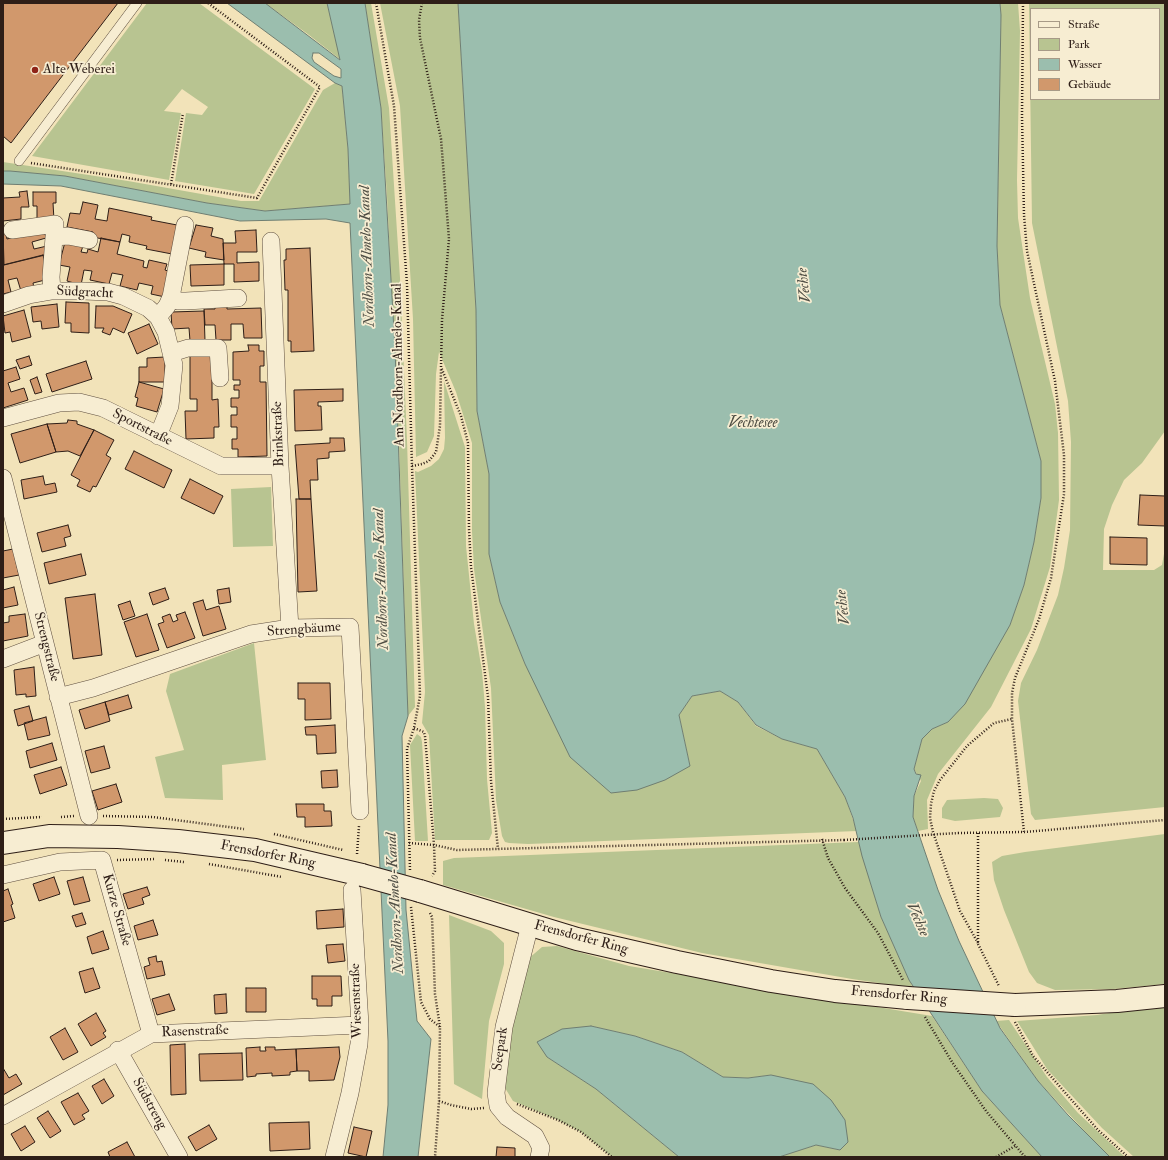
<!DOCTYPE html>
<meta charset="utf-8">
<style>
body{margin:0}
#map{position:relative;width:1168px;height:1160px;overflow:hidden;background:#f2e3b9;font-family:"IM FELL Double Pica",serif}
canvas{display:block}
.frame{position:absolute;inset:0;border:4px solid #2e1e17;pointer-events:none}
.legend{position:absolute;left:1030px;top:8px;width:130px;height:92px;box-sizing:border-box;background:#f7edd2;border:1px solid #a79a87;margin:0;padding:5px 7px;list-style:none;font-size:12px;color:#2e1e17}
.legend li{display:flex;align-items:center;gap:8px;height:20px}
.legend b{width:20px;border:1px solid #a79a87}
</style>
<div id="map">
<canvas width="1168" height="1160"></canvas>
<div class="frame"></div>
<ul class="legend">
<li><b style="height:5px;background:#f7edd2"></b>Straße</li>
<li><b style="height:11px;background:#b8c491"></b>Park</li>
<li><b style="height:11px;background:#9bbeae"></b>Wasser</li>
<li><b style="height:11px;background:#d1986c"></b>Gebäude</li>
</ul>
</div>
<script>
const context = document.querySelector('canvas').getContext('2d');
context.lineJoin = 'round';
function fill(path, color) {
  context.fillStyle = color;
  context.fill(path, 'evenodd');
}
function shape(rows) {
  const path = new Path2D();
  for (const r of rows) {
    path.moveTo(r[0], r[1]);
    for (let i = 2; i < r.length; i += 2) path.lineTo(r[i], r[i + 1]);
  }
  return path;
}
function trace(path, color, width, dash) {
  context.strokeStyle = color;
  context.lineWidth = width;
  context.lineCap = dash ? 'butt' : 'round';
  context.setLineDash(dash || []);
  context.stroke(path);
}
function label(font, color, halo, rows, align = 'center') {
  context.font = font + ' "IM FELL Double Pica",serif';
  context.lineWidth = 3.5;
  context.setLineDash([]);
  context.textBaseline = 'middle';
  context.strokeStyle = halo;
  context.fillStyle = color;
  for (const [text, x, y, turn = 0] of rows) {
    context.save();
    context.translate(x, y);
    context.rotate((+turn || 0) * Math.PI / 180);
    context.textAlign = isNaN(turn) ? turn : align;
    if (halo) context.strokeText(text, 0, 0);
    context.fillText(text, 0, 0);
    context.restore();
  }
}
fill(shape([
 [147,3,199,3,315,89,254,194,175,181,186,113,202,115,208,107,182,89,164,111,181,113,169,180,32,156],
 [265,3,327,3,341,60,309,35],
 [365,3,371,3,389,108,400,278,407,440,415,707,408,716,399,444,387,196,381,108],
 [380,3,458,3,476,310,477,411,489,474,489,554,500,602,525,664,690,766,679,715,692,696,720,691,738,702,756,726,782,739,817,749,845,797,857,831,528,844,509,843,505,842,502,836,496,800,491,688,474,569,472,531,472,443,456,392,439,352,436,374,434,436,427,452,416,457,413,319,400,106],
 [1000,3,1018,3,1020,31,1017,180,1018,218,1030,298,1055,404,1058,433,1059,500,1050,567,1031,629,991,707,938,774,927,800,928,829,918,831,913,817,914,796,921,781,914,769,922,739,932,729,948,722,1010,625,1024,585,1034,542,1041,498,1041,461,1000,305,997,246,1001,15],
 [1029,3,1165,3,1165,431,1142,463,1124,480,1112,505,1104,529,1103,570,1154,570,1162,565,1165,548,1165,807,1035,820,1031,814,1018,701,1021,683,1037,650,1058,595,1064,568,1070,530,1071,442,1068,401,1032,223],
 [1031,9,1159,9,1159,99,1031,99],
 [335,83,342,86,348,149,350,204,265,211,207,203,65,176,3,171,3,162,128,181,241,201,259,201,323,90],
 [444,381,465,447,466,546,474,624,482,671,485,707,487,779,492,833,489,840,435,840,429,735,422,723,425,692,415,471,418,472,431,466,439,459,444,449,445,438],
 [271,487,273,546,233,547,231,489],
 [254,643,266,760,222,765,223,800,165,798,155,757,184,750,166,691,170,674],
 [417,734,421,737,422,742,428,841,415,841,410,745],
 [984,798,998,799,1003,808,1000,817,955,821,942,818,942,808,947,800],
 [1165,834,1165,984,1114,989,1055,990,1037,983,1029,972,1004,910,994,880,992,862,1002,856,1025,852],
 [859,842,881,917,913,988,852,979,702,953,554,917,443,885,443,861,454,858],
 [449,915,491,931,504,943,504,964,489,1021,482,1099,454,1084],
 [557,946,629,966,932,1016,982,1091,1042,1157,779,1157,816,1145,840,1150,771,1075,748,1078,723,1077,682,1052,635,1036,591,1026,547,1057,596,1089,679,1157,612,1157,581,1132,558,1120,513,1101,502,1083,508,1038,528,959,542,947],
 [1165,1004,1165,1157,1134,1157,1102,1128,1047,1069,1017,1021,1097,1015],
 [1009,1020,1047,1077,1078,1113,1125,1157,1110,1157,1103,1151,1038,1081,996,1021]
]), '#b8c491');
const water = shape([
 [227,3,265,3,340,60,327,3,365,3,381,108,395,348,408,716,402,736,406,910,417,1021,431,1039,418,1157,383,1157,388,1105,388,1041,350,223,326,219,240,221,61,186,3,184,3,171,10,171,65,176,207,203,265,211,350,204,348,149,342,86,335,83,227,3],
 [313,53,319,53,341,69,341,78,334,76,314,62,312,58,313,53],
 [458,3,1000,3,1001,15,997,246,1000,305,1041,461,1041,498,1034,542,1024,585,1010,625,965,704,948,722,932,729,922,739,914,769,916,774,921,775,914,796,913,817,938,890,959,941,1000,1028,1038,1081,1068,1115,1110,1157,1042,1157,982,1091,909,980,881,917,862,856,853,818,845,797,817,749,782,739,756,725,738,702,720,691,692,696,679,715,690,766,665,780,637,790,611,793,570,757,525,664,500,602,489,554,489,474,477,411,476,310,458,3],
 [591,1026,635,1036,682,1052,723,1077,748,1078,771,1075,813,1084,831,1100,845,1120,848,1142,840,1150,816,1145,779,1157,679,1157,596,1089,547,1057,537,1042,562,1029,591,1026]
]);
fill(water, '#9bbeae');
trace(water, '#6f7e72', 1);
const building = shape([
 [3,3,118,3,11,143,3,136,3,3],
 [27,191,29,207,21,207,21,219,3,221,3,198,20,197,19,192,27,191],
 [33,192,56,192,56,203,53,203,54,220,37,220,37,206,33,206,33,192],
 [83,202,98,205,95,219,107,221,109,208,152,217,151,220,177,225,172,254,146,249,147,246,129,242,130,236,122,234,120,242,92,237,93,232,67,227,70,213,80,214,83,202],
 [196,225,213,228,211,236,223,239,224,260,205,257,206,252,189,248,196,225],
 [44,229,46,238,32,242,34,249,47,246,49,254,4,265,3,231,5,231,7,239,44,229],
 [256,230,257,252,237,252,237,263,259,262,259,281,234,282,234,264,224,264,223,243,236,243,235,231,256,230],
 [101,238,120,242,117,254,144,261,143,267,147,268,149,260,167,264,165,270,171,272,165,297,151,294,153,286,139,283,137,290,120,286,123,275,112,273,109,284,90,280,92,271,84,270,81,285,67,281,70,267,59,265,65,242,83,246,81,252,87,253,88,249,98,252,101,238],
 [310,248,314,351,291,352,291,341,288,341,288,290,285,290,284,260,286,260,286,249,310,248],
 [43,255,49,279,33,283,34,288,21,291,17,278,8,280,11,292,3,294,3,265,43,255],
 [224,264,224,285,191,286,190,265,224,264],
 [66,302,89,303,89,333,71,332,71,323,65,323,66,302],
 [57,304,59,327,42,329,41,321,33,322,31,307,57,304],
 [96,306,113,306,132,314,124,333,113,328,110,335,102,332,104,328,95,328,96,306],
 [215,306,227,306,227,309,261,308,262,338,244,338,243,324,231,324,231,340,216,340,215,325,205,325,204,309,215,309,215,306],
 [24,310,31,337,12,342,10,332,5,333,3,316,24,310],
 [204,311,205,341,190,341,189,328,172,329,171,312,204,311],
 [149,324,158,344,137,354,128,333,149,324],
 [248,345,259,345,259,351,264,351,264,366,260,366,260,382,266,382,267,456,238,457,238,449,232,449,232,439,237,439,237,427,231,427,231,415,237,415,237,407,231,407,231,398,239,398,239,390,234,390,234,385,240,385,240,380,233,380,233,352,249,351,248,345],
 [212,354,215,380,212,380,212,400,218,399,219,427,214,427,214,438,186,439,185,411,197,411,197,399,190,399,190,355,212,354],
 [29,356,32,365,20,369,16,360,29,356],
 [165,357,165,382,139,382,139,367,147,367,147,358,165,357],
 [86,361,92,379,52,392,46,374,86,361],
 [16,367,20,379,8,383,11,392,24,388,28,400,3,408,3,371,16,367],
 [37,377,42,392,35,394,30,380,37,377],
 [139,382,164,389,157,412,136,406,138,398,135,397,139,382],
 [343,389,343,401,318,402,318,406,321,406,322,430,295,431,294,390,343,389],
 [68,420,77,421,77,424,94,430,80,456,68,451,56,452,47,424,67,423,68,420],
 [47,424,56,452,20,463,11,434,47,424],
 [94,430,114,440,106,455,111,458,96,487,93,486,90,492,77,486,80,480,71,475,94,430],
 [330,438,344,438,345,451,329,452,329,458,317,459,318,480,310,480,311,499,299,499,295,445,330,443,330,438],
 [134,451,172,470,164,488,125,469,134,451],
 [43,476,45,485,55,483,57,492,24,499,21,480,43,476],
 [190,479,223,496,214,514,181,498,190,479],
 [1140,495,1165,496,1165,526,1138,525,1140,495],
 [296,499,311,499,317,591,298,592,296,499],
 [68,525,71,536,64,538,66,546,42,552,37,533,68,525],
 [1110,537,1147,538,1147,565,1110,564,1110,537],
 [13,549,19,575,3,578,3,551,13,549],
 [81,554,86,575,49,584,44,563,81,554],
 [14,587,18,605,3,608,3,590,14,587],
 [165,588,169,599,153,605,149,593,165,588],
 [229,588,231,602,219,604,217,590,229,588],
 [95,594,102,655,73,659,65,598,95,594],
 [203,600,206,610,219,606,226,629,203,636,193,603,203,600],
 [130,601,135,616,123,620,118,605,130,601],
 [185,612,195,638,167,648,158,624,164,622,162,617,170,614,173,622,178,620,176,615,185,612],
 [25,614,28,636,3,641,3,623,9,622,9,616,25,614],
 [147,614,159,650,136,657,124,622,147,614],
 [34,667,36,696,26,697,26,694,16,695,14,670,34,667],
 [298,683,330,683,331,719,305,720,305,699,298,699,298,683],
 [128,695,132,708,109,715,105,702,128,695],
 [105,702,110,721,85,729,79,710,105,702],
 [29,706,33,721,18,726,14,710,29,706],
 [46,717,50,735,28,740,24,723,46,717],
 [335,725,336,753,317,754,316,735,306,735,305,727,335,725],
 [52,743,57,760,30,768,26,751,52,743],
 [104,746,110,768,91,773,85,751,104,746],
 [61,767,67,785,40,794,34,775,61,767],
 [337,770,338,787,322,788,321,771,337,770],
 [116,784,122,802,98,810,92,791,116,784],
 [296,804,324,804,324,811,331,811,332,826,305,827,305,817,297,817,296,804],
 [54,877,60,894,39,901,33,884,54,877],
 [83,877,90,901,74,905,67,881,83,877],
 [147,887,150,895,142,898,144,904,128,909,123,894,147,887],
 [8,889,13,904,11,905,15,918,3,922,3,891,8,889],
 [343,909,344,927,317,929,316,911,343,909],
 [82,913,86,924,76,927,72,916,82,913],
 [153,920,158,935,138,940,134,926,153,920],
 [103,931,109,949,92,954,87,937,103,931],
 [343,944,345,961,328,963,326,945,343,944],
 [156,956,157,962,162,961,165,975,147,979,144,967,150,965,148,958,156,956],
 [93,968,100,988,85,993,79,972,93,968],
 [312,976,341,976,342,996,332,996,332,1006,317,1006,317,999,312,999,312,976],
 [246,988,266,988,266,1012,246,1012,246,988],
 [169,994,175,1010,157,1015,152,999,169,994],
 [226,994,227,1013,215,1014,214,995,226,994],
 [96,1013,106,1031,103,1033,106,1037,91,1046,78,1024,96,1013],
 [65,1028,78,1052,63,1060,50,1037,65,1028],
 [185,1044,186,1094,171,1095,170,1045,185,1044],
 [260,1047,260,1051,266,1051,265,1047,275,1047,275,1050,296,1049,297,1071,290,1072,290,1075,272,1076,272,1073,256,1074,256,1076,247,1077,246,1048,260,1047],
 [339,1047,340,1057,334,1080,309,1081,309,1071,297,1071,296,1049,339,1047],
 [242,1053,243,1080,200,1081,199,1054,242,1053],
 [3,1068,9,1078,16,1074,22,1084,3,1095,3,1068],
 [104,1079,114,1096,102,1104,92,1086,104,1079],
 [78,1093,89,1111,82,1115,85,1119,74,1125,61,1102,78,1093],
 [48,1111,61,1131,50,1138,37,1118,48,1111],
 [309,1122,310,1149,270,1151,269,1123,309,1122],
 [209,1125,217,1139,196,1151,188,1137,209,1125],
 [25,1126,35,1142,21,1151,11,1134,25,1126],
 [354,1127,372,1131,366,1157,348,1153,354,1127],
 [127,1142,135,1157,110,1157,108,1152,127,1142],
 [497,1147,515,1148,515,1157,496,1157,497,1147]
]);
fill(building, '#d1986c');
trace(building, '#2e1e17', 1);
const lane = shape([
 [19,161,137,3]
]);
const street = shape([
 [12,230,55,224,51,277,52,291],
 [54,237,68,236,89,240],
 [271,241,280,466,290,628],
 [171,297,177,301,186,301,238,298],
 [3,304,29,295,52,291,84,291,108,292,123,296,148,308,158,317,166,332,174,365,170,406,158,436],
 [158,317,167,306,171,297,185,225],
 [172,353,188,348,218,348,220,378],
 [3,418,59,403,79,402,103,408,221,466,280,466],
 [3,478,89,816],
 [3,659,45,643],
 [58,697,93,688,251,634,290,628,350,627,360,811],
 [3,875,60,862,102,860,151,1034],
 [530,925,504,1027,496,1093,498,1106,507,1117,535,1136,541,1148,539,1157],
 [118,1050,179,1157],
 [3,1116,151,1034,360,1025],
 [334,1157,350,1093,359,1044,360,1025,352,890]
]);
const secondary = shape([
 [3,843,49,836,118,837,178,841,255,850,362,875],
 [420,891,577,939,677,962,771,981,835,991,908,998],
 [1015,1005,1117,1001,1165,996]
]);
trace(lane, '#5f4f40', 10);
trace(street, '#5f4f40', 18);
trace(secondary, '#2e1e17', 24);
trace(shape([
 [376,3,394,106,407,284,412,466,420,696,414,728,407,749,410,870],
 [422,3,419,20,420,38,441,139,449,239,442,320,441,367,461,416,468,443,469,529,471,567,488,697,491,781,498,849],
 [1023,3,1022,116,1024,215,1027,251,1055,381,1064,455,1064,494,1051,578,1039,619,1015,678,1012,693,1012,719,1024,832],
 [31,163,257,198,320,87,208,3],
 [171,184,183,113],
 [412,466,422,464,429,461,436,452,440,426,441,369],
 [414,728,424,732,425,736,434,845,435,871,432,876],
 [103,816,153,817,244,829],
 [61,817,74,816],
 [3,819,42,817],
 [958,833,1024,832,1165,820],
 [978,833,978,944,999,986],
 [274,834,343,850],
 [822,839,828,858,845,888,878,933,903,980],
 [409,843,434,845,457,850,844,840],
 [357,854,359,826],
 [117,860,156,859],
 [165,860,184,862],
 [209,864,282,877],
 [411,907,421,1002,430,1019,440,1027,439,1101,435,1157],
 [430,913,432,917,435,994,440,1027],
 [978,943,960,911,933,832,930,818,931,804,934,791,940,780,967,746,994,723,1012,719],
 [925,1017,952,1062,986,1111,1025,1157],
 [1015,1022,1033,1056,1098,1130,1128,1157],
 [439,1101,451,1105,471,1109,484,1108],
 [517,1104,558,1120,581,1132,612,1157],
 [996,1157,1015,1146]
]), '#2e1e17', 2.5, [1, 2]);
trace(lane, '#f7edd2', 9);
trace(street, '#f7edd2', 17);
trace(secondary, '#f7edd2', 22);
const secondaryBridge = shape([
 [362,875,420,891],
 [908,998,1015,1005]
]);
trace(secondaryBridge, '#2e1e17', 24, []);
trace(shape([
 [844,840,958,833]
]), '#2e1e17', 2.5, [1, 2]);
trace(secondaryBridge, '#f7edd2', 22);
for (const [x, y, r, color] of [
 [35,70,4,"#8f2418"]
]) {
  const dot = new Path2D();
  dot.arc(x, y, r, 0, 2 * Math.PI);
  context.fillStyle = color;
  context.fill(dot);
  trace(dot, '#f7edd2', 1.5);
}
label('14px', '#2e1e17', '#f7edd2', [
 ["Alte Weberei",43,70]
], 'left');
label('14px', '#2e1e17', '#f7edd2', [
 ["Südgracht",85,293,3],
 ["Am Nordhorn-Almelo-Kanal",399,365,-91],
 ["Sportstraße",142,428,27],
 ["Brinkstraße",279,434,-92],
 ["Strengbäume",304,630,-4],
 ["Strengstraße",46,647,76],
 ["Frensdorfer Ring",268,855,11],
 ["Kurze Straße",116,910,74],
 ["Frensdorfer Ring",581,938,15],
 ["Frensdorfer Ring",899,996,5],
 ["Wiesenstraße",357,1001,-92],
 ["Rasenstraße",195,1032,-2],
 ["Seepark",501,1049,-82],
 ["Südstreng",149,1104,61]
]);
label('italic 15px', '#4f4e44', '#f7edd2', [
 ["Nordhorn-Almelo-Kanal",368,256,-92],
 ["Vechte",805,285,-97],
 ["Vechtesee",753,424],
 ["Nordhorn-Almelo-Kanal",382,579,-92],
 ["Vechte",844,607,-97],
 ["Nordhorn-Almelo-Kanal",396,903,-93],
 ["Vechte",917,920,66]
]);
</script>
